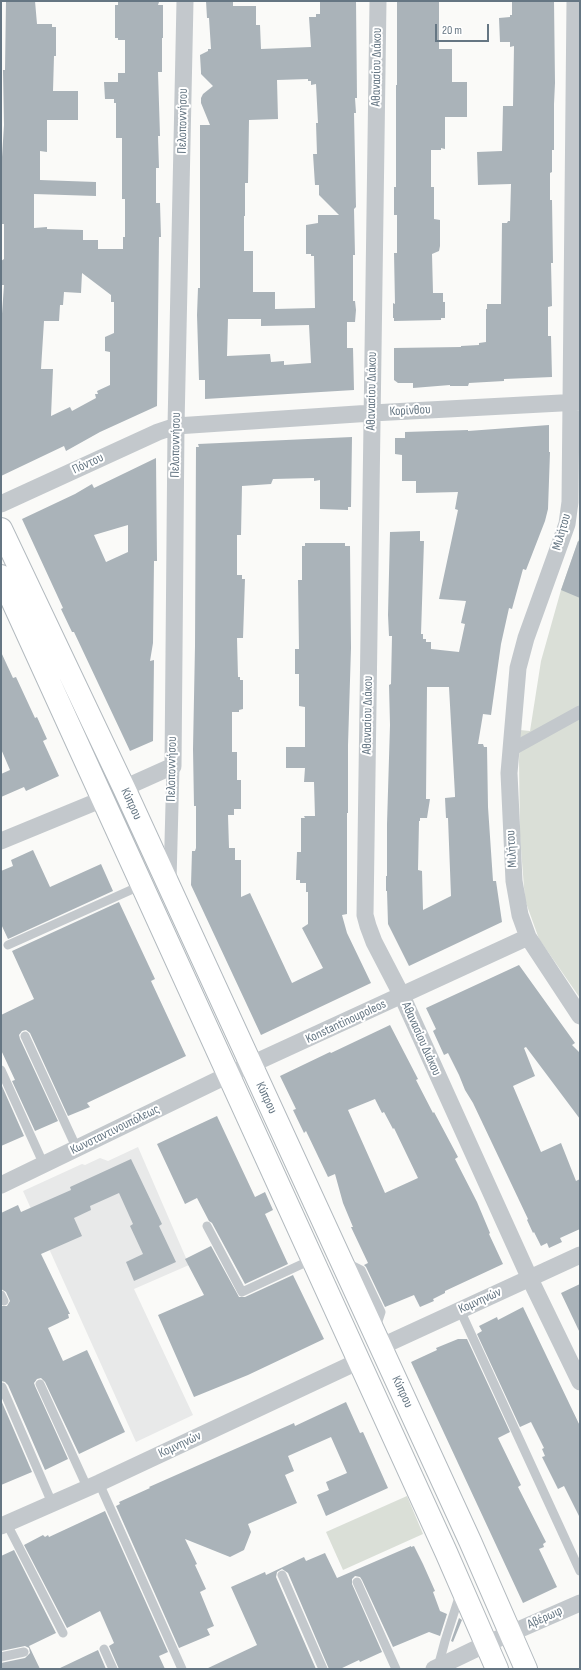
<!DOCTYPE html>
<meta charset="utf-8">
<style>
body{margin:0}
#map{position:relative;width:581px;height:1670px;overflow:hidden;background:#fafaf8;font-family:"Sofia Sans Condensed",sans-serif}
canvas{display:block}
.frame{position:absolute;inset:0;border:2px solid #657683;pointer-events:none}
.scale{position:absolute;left:435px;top:24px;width:54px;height:18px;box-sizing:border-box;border:2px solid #657683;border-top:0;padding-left:5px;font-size:12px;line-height:14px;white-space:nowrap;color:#657683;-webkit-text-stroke:3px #fff;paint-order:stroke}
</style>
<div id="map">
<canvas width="581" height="1670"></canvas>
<div class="frame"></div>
<div class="scale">20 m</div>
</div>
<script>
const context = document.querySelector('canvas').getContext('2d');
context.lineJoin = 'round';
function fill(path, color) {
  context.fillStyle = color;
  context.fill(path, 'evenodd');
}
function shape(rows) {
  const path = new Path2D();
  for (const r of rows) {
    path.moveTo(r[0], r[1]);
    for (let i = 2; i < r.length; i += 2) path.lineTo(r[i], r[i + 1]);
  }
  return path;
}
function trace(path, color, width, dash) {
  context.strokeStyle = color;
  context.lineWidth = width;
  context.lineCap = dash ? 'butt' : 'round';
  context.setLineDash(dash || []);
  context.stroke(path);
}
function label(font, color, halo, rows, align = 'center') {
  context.font = font + ' "Sofia Sans Condensed",sans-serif';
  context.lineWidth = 4;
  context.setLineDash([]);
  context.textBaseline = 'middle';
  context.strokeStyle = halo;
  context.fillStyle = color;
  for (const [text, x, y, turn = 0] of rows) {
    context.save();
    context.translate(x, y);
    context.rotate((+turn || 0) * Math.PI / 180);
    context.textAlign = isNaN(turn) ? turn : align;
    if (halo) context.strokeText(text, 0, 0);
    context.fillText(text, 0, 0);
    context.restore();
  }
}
fill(shape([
 [138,1147,189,1265,134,1289,193,1415,136,1442,23,1191,82,1164,85,1165,100,1158,108,1161]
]), '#e8e9e9');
fill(shape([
 [580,536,580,998,539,939,525,900,520,836,519,761,520,730,530,731,541,661,561,590],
 [407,1496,423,1534,343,1570,326,1532]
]), '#dadfd7');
fill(shape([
 [6,1,35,1,37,24,52,24,52,27,56,27,56,56,54,56,53,91,78,91,78,120,47,120,47,152,40,151,40,180,96,182,96,196,34,194,34,228,47,227,47,229,83,230,83,240,98,240,98,249,123,249,123,237,125,237,125,199,122,199,122,138,116,138,116,103,114,103,114,99,105,99,104,82,118,82,118,73,125,73,125,40,118,40,118,38,115,38,115,5,118,5,118,2,159,2,158,5,163,5,163,38,162,38,162,72,158,72,160,136,158,136,159,168,156,168,156,203,160,203,161,237,159,237,157,406,100,432,66,451,64,446,1,476,1,328,4,285,1,285,1,261,4,259,4,224,1,224,1,157,2,157,4,125,3,70,5,70],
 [82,273,111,295,111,302,114,302,114,333,105,337,105,351,110,352,110,385,97,391,98,394,95,394,96,398,72,411,70,407,51,416,53,369,41,369,44,321,59,321,60,305,63,305,64,292,81,293],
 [206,1,233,1,233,6,256,6,256,25,260,25,261,49,311,47,309,17,316,17,316,14,320,14,320,1,356,1,357,98,355,98,356,113,354,113,356,207,354,209,355,255,353,255,353,301,355,301,356,310,355,322,347,322,347,348,353,348,354,390,205,399,205,380,199,380,197,315,198,288,200,288,200,125,210,125,201,103,201,98,203,94,213,86,201,74,201,72,200,55,208,51,208,49,211,49,209,18,207,18],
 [308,79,308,81,311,81,311,85,316,84,318,123,316,123,317,154,313,154,315,185,319,185,319,195,339,215,318,215,318,223,306,225,306,254,311,254,311,256,314,256,315,308,275,309,275,292,253,292,253,251,244,251,244,216,245,216,245,183,248,183,249,120,278,119,277,80],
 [228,319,261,319,261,326,309,325,311,363,284,365,284,361,271,362,270,354,227,356],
 [397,1,439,1,439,49,452,49,452,82,467,82,467,117,445,117,445,149,441,148,441,150,431,150,431,187,434,187,434,219,440,220,440,246,439,251,432,254,433,293,443,293,443,302,445,302,445,318,441,318,441,320,394,321,394,318,393,318,393,303,395,304,394,253,397,253,397,215,394,215,394,187,396,187,396,85,397,85],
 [512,1,554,1,555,83,554,104,554,150,552,150,552,172,550,173,550,200,552,200,553,263,551,263,552,306,548,307,548,336,551,336,552,377,504,379,504,381,469,383,468,386,450,386,450,385,413,388,413,383,398,383,394,380,394,348,461,347,461,346,479,345,479,343,486,342,486,309,487,309,487,304,501,304,502,223,507,223,508,221,510,221,511,184,478,185,477,152,502,151,503,106,513,106,514,46,510,47,510,42,500,42,499,18,510,17,510,15,512,15],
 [549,425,549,452,550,452,548,509,545,521,526,570,523,569,512,609,509,608,501,644,491,715,483,714,478,744,483,744,484,747,487,747,488,807,493,881,496,881,502,922,409,966,388,924,387,891,386,891,386,876,387,876,387,824,390,725,389,685,391,684,392,636,389,636,388,615,390,532,420,531,420,541,424,541,421,634,423,634,423,639,426,639,426,642,431,642,431,649,459,652,465,624,461,623,466,601,439,599,458,510,455,509,458,492,416,493,416,481,402,481,402,455,395,454,395,438,405,438,405,432,468,430,468,431],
 [427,687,449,687,455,795,455,797,445,798,446,818,448,818,451,896,423,910,422,871,418,870,419,821,420,821,420,818,427,818,430,799,426,799],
 [352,437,351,507,348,507,348,510,320,509,320,480,314,481,314,478,273,479,271,484,242,486,241,535,237,535,237,575,242,575,242,579,245,579,243,638,237,638,238,677,240,677,240,680,243,680,243,709,239,710,239,712,232,712,232,752,237,752,237,780,241,780,241,809,234,809,234,815,228,815,229,848,235,848,235,860,241,860,241,897,250,893,292,983,323,968,302,928,308,924,308,892,306,892,306,883,300,883,300,880,296,880,297,852,301,852,301,818,305,818,304,816,315,816,314,782,304,782,305,768,286,768,286,747,305,747,305,707,299,706,299,674,295,674,295,649,299,649,298,580,302,580,302,546,305,546,305,543,345,543,345,546,350,546,351,648,348,745,348,813,347,813,347,914,342,915,347,933,371,983,261,1035,191,885,192,851,195,851,196,848,196,806,194,806,193,749,195,646,196,447,199,447,198,444],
 [156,458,157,561,154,561,153,643,150,661,154,660,153,741,130,751,74,632,72,632,61,609,63,608,22,519,75,494,92,484,94,488],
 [128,525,128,552,106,562,94,535],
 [578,541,580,542,580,598,561,590],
 [1,652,13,678,16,677,35,718,37,717,47,739,43,741,59,776,26,791,24,787,1,797,1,774,10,770,1,749],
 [33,850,50,887,101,864,113,891,8,939,1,924,1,871,13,866,11,860],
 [119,902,155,979,151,981,186,1056,87,1103,90,1107,68,1116,30,1033,26,1030,22,1031,19,1035,20,1039,58,1121,35,1131,12,1081,15,1080,1,1050,1,1015,34,999,12,951],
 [519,965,575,1043,572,1045,580,1053,580,1119,526,1047,524,1048,535,1076,513,1086,541,1152,561,1143,576,1181,580,1179,580,1229,560,1238,562,1242,549,1248,547,1243,541,1246,534,1232,533,1233,527,1220,528,1219,473,1103,465,1090,459,1075,448,1053,444,1055,433,1031,436,1029,426,1008],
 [390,1025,418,1079,416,1080,433,1113,434,1112,458,1157,455,1159,477,1202,490,1233,489,1234,503,1264,445,1291,445,1293,433,1299,434,1301,420,1307,414,1295,385,1307,366,1267,364,1265,368,1263,351,1227,353,1227,343,1203,335,1174,328,1177,306,1131,304,1133,293,1110,296,1109,280,1076,330,1052,331,1053],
 [375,1099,382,1113,384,1112,393,1129,394,1128,418,1178,385,1193,348,1110],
 [2,1086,24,1136,1,1146,1,1087],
 [217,1116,255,1197,265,1192,273,1210,265,1214,288,1264,245,1284,212,1223,209,1221,197,1198,185,1204,157,1144],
 [131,1159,162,1224,159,1226,176,1262,134,1281,126,1262,143,1254,130,1226,133,1224,119,1193,90,1206,91,1210,74,1218,82,1236,41,1254,70,1314,68,1314,69,1318,48,1328,63,1361,87,1350,125,1432,79,1454,45,1382,41,1378,37,1379,34,1383,35,1386,68,1459,45,1470,8,1385,5,1382,1,1381,1,1306,7,1306,10,1301,6,1292,1,1289,1,1213,18,1205,21,1212,71,1190,70,1187],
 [211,1246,239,1297,245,1297,293,1275,324,1339,248,1375,194,1397,158,1315,204,1295,185,1259],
 [580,1284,580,1333,561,1293],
 [523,1307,580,1426,580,1518,564,1486,558,1489,542,1457,545,1456,542,1449,544,1448,531,1422,520,1427,477,1334,482,1331,479,1326,497,1317,498,1320],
 [458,1339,467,1339,510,1432,498,1438,521,1485,518,1487,546,1542,543,1544,544,1547,539,1549,557,1587,523,1603,411,1362,437,1350,436,1348],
 [1,1400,32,1472,1,1485],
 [346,1402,360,1433,363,1432,388,1488,326,1516,317,1495,329,1490,326,1482,347,1473,331,1437,288,1456,294,1471,285,1475,297,1503,248,1524,251,1532,244,1550,230,1557,185,1539,197,1564,195,1565,206,1589,200,1592,214,1626,207,1629,210,1635,179,1648,116,1506,120,1504,119,1502,150,1488,149,1487,294,1423,295,1426],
 [105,1511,168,1652,159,1656,165,1669,119,1669,109,1646,114,1643,100,1611,67,1628,24,1545,43,1535,45,1537,48,1535,49,1537],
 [411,1546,411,1547,414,1546,423,1564,435,1591,433,1592,440,1611,447,1614,440,1636,429,1632,393,1647,362,1580,360,1577,355,1576,352,1579,352,1584,382,1652,360,1662,359,1660,340,1669,329,1669,288,1573,282,1569,277,1572,276,1577,316,1669,206,1669,257,1645,231,1587,265,1572,266,1575,304,1557,306,1561,325,1553,337,1578],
 [14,1550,56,1633,29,1646,40,1669,1,1669,1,1663,25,1658,30,1653,29,1648,25,1646,1,1651,1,1556],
 [459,1618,462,1620,453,1642,451,1641],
 [98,1650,106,1669,58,1669]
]), '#aab3b9');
const secondary = shape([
 [1,529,124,788,470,1541,526,1669],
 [1,576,446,1552,497,1669]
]);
trace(secondary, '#b3babf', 24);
trace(shape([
 [8,945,142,885],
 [25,1036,77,1149],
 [1,1070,44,1165],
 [207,1226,242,1292,313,1259],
 [347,1263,361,1270,381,1312,375,1330],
 [1,1295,4,1301],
 [460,1310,580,1571],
 [40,1384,87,1487],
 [2,1387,52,1503],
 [99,1483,182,1669],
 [7,1524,63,1633],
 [282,1575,323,1669],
 [357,1582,396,1669],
 [104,1649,113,1669],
 [1,1657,24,1652],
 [438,1667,445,1641,460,1594]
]), '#c3c8cc', 9);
trace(shape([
 [511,750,580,712],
 [170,881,173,766]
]), '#c3c8cc', 13);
trace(shape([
 [378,1,365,915,368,926,374,942,402,996,530,1279,580,1382],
 [575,1,570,502,567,524,526,638,518,668,509,773,514,881,520,915,528,937,580,1016],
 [1,504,158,432,176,426,372,413,580,402],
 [124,788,173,766,176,426,185,1],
 [1,841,103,799],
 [1,1185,228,1075,528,937],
 [380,1347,580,1255],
 [1,1526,99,1483,359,1361],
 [434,1669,486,1644,580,1603]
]), '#c3c8cc', 17);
trace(secondary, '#fff', 22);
label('13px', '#657683', '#fff', [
 ["Αθανασίου Διάκου",377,67,-89],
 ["Πελοποννήσου",183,121,-89],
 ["Αθανασίου Διάκου",372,391,-89],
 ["Κορίνθου",410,411,-3],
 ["Πελοποννήσου",176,445,-89],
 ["Πόντου",88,464,-25],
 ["Μιλήτου",562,532,-74],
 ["Αθανασίου Διάκου",368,715,-89],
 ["Πελοποννήσου",172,769,-89],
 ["Κύπρου",131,804,65],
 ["Μιλήτου",512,849,-93],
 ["Konstantinoupoleos",346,1022,-25],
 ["Αθανασίου Διάκου",421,1039,66],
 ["Κύπρου",266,1098,65],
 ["Κωνσταντινουπόλεως",115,1130,-26],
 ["Κομνηνών",480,1301,-24],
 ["Κύπρου",402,1392,65],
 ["Κομνηνών",180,1445,-25],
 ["Αβέρωφ",545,1618,-24]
]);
</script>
